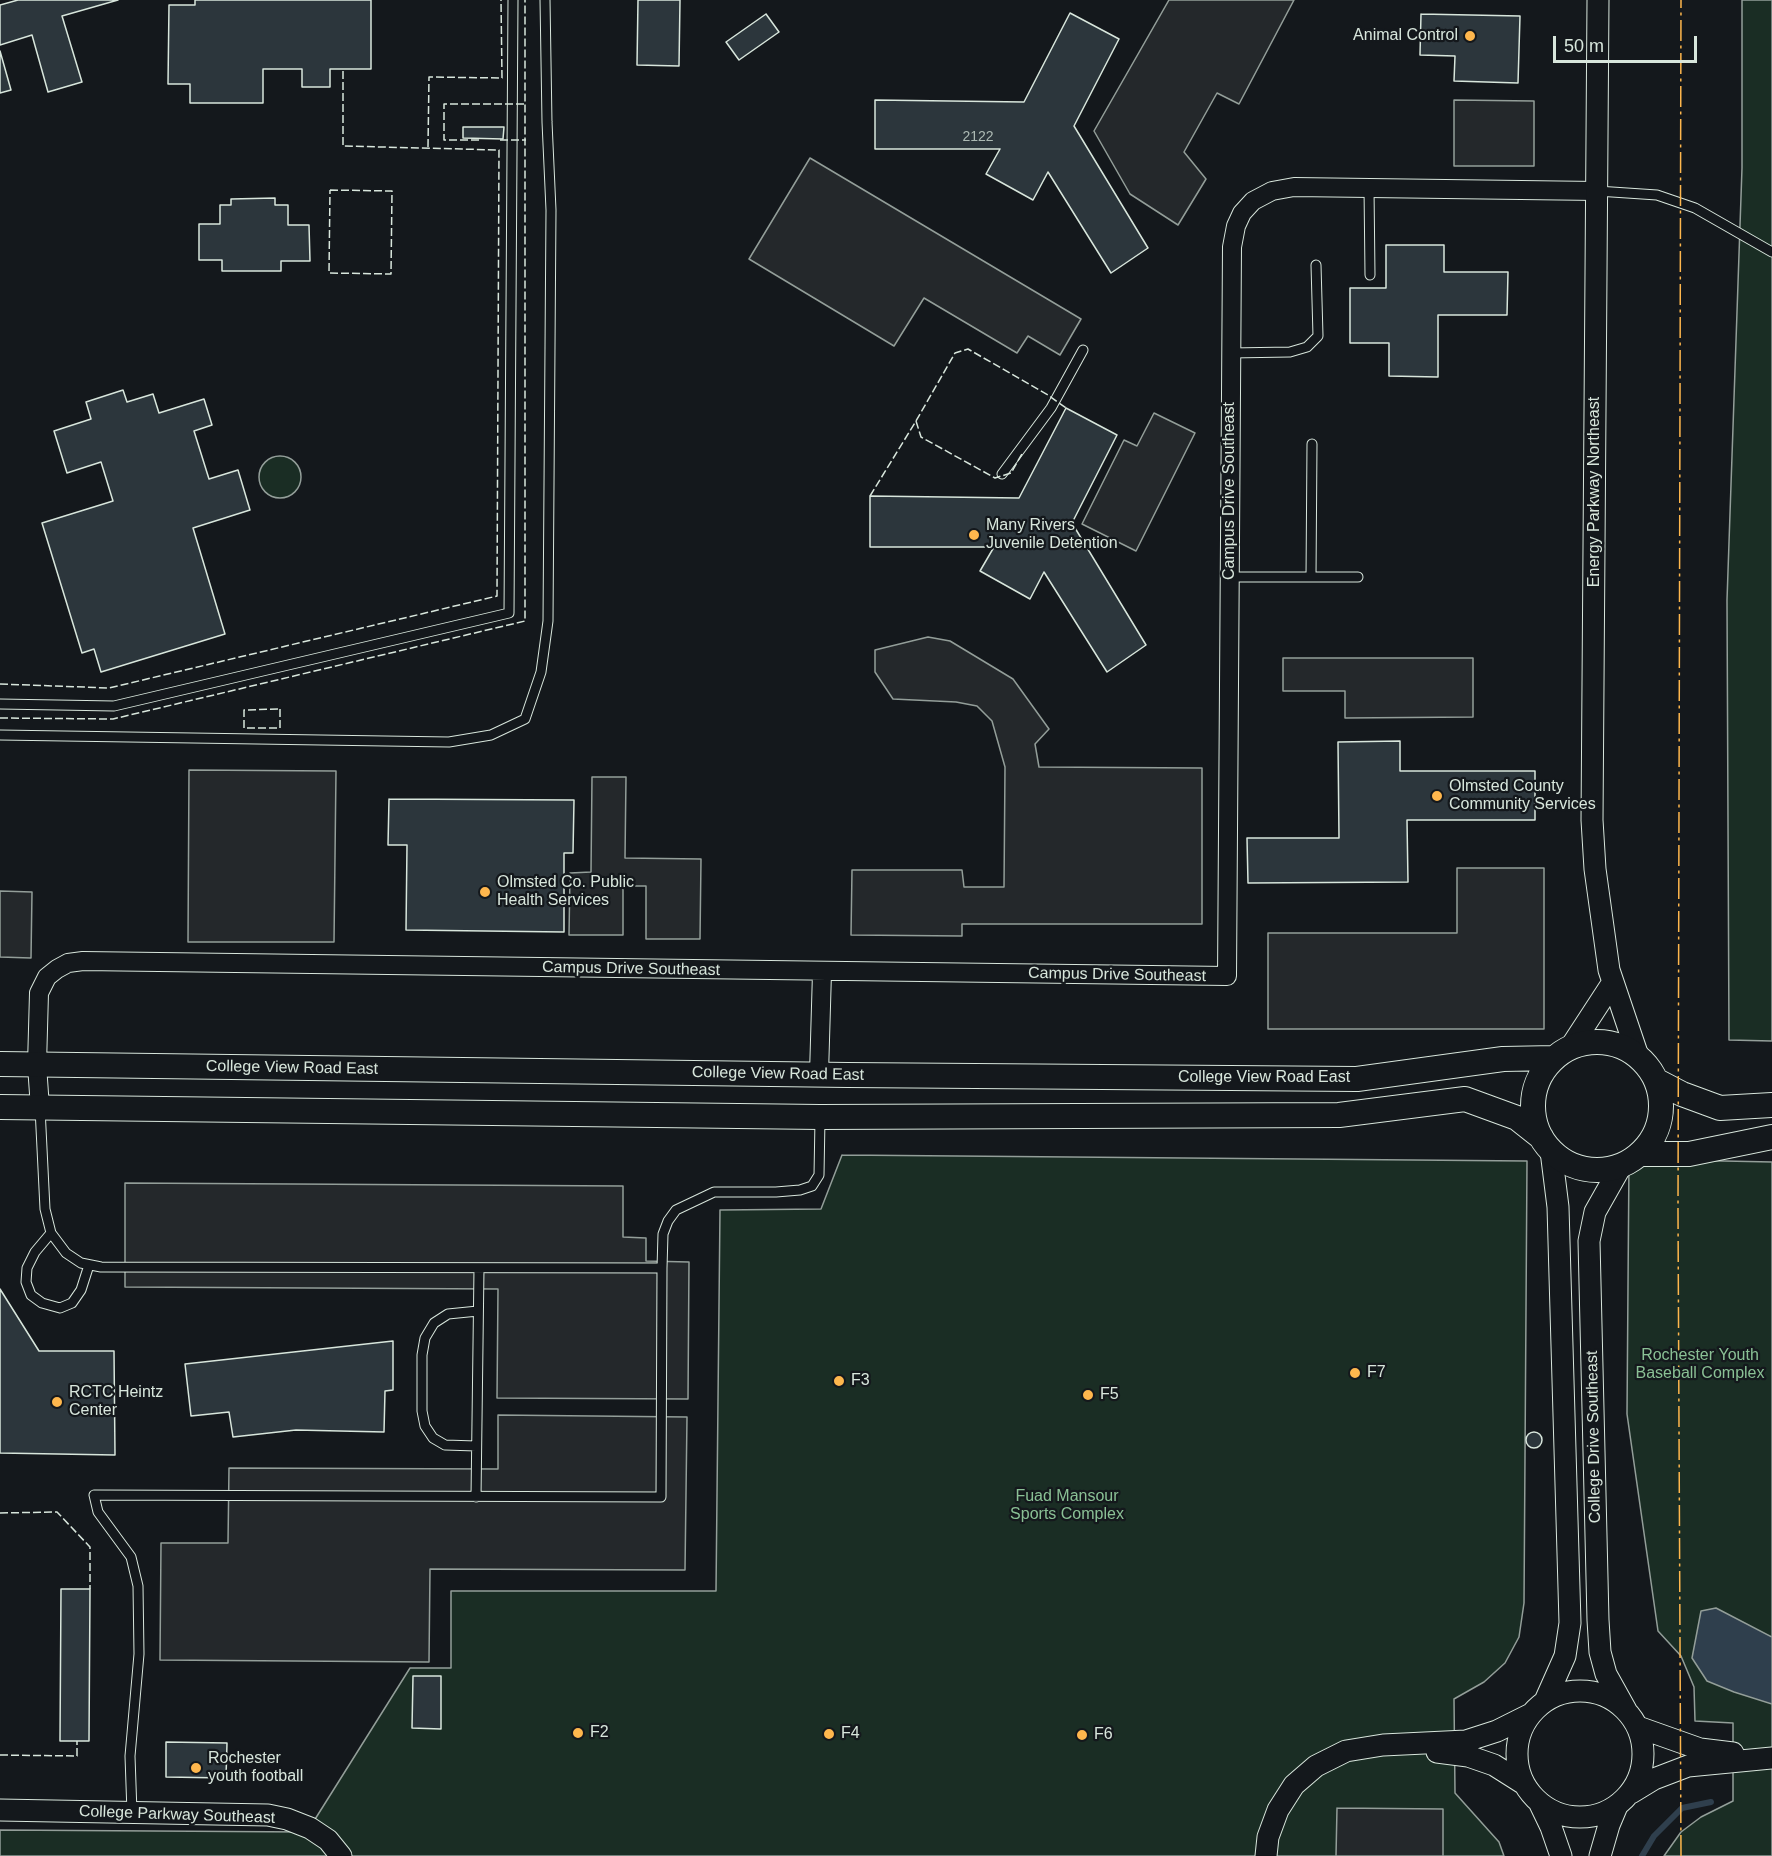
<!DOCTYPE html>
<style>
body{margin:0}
#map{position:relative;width:1772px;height:1856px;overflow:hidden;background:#14181c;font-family:Helvetica,sans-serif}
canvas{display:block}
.scale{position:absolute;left:1553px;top:36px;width:144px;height:27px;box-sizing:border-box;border:3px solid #d8e6dc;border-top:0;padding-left:8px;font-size:18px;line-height:21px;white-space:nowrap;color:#d8e6dc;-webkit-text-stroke:4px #14181c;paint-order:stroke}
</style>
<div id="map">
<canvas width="1772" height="1856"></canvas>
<div class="scale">50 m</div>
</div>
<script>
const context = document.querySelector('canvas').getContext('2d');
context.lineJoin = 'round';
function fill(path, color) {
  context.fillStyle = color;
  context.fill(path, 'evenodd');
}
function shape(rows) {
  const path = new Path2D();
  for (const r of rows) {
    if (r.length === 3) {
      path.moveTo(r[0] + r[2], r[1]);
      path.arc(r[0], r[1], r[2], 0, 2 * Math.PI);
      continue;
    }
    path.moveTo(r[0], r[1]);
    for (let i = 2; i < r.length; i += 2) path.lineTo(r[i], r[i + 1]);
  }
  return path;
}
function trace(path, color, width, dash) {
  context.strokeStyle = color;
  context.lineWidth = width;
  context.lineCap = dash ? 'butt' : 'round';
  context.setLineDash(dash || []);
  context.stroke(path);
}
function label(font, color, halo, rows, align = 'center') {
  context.font = font + ' Helvetica,sans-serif';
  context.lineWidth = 4.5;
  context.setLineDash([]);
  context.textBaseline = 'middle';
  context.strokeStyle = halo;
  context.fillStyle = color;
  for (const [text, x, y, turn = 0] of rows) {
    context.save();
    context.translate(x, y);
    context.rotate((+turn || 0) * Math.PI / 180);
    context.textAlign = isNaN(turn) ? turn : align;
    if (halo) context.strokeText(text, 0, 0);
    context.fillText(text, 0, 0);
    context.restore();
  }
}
const green = shape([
 [1742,0,1772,0,1772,1041,1729,1040,1727,600,1742,168,1742,0],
 [280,477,21],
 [842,1155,1527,1161,1524,1603,1519,1637,1505,1663,1484,1682,1454,1699,1455,1793,1499,1842,1504,1856,0,1856,0,1830,307,1832,410,1668,451,1668,451,1591,716,1591,720,1210,821,1209,842,1155],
 [1629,1159,1772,1162,1772,1856,1664,1856,1681,1832,1701,1817,1733,1801,1733,1723,1695,1721,1694,1687,1681,1656,1658,1631,1627,1414,1629,1159]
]);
fill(green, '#1a2d24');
trace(green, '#939e99', 1.5);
const parking = shape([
 [1169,0,1294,0,1239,104,1217,93,1184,152,1206,179,1178,225,1130,194,1094,131,1169,0],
 [1454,100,1534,101,1534,166,1454,166,1454,100],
 [810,158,1081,319,1060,355,1028,336,1017,353,924,298,894,346,749,259,810,158],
 [1154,413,1195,433,1136,551,1082,524,1124,440,1137,446,1154,413],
 [928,637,950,641,1013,679,1049,729,1035,744,1039,767,1202,768,1202,924,962,924,962,936,851,935,852,870,962,870,964,887,1004,887,1005,767,992,721,977,706,956,702,893,699,875,672,875,650,928,637],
 [1283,658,1473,658,1473,717,1345,718,1345,691,1283,691,1283,658],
 [189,770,336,771,334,942,188,942,189,770],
 [592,777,626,777,625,858,701,859,700,939,646,939,646,886,623,886,623,935,569,935,570,873,591,872,592,777],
 [1457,868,1544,868,1544,1029,1268,1029,1268,933,1457,933,1457,868],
 [0,891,32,892,31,958,0,957,0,891],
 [125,1183,623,1186,623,1237,646,1238,646,1261,689,1262,688,1399,497,1398,498,1289,125,1287,125,1183],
 [498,1415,687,1417,685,1570,430,1569,429,1662,160,1660,161,1543,228,1543,229,1468,498,1469,498,1415],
 [1337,1808,1443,1809,1443,1856,1336,1856,1337,1808]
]);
fill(parking, '#24282b');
trace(parking, '#939e99', 1.5);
const water = shape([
 [1716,1608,1772,1637,1772,1704,1734,1692,1707,1681,1692,1658,1701,1611,1716,1608]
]);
fill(water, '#2f3f4d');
trace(water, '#939e99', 1.5);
trace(shape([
 [1642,1856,1654,1836,1682,1808,1711,1802]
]), '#2f3f4d', 6);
const building = shape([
 [18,0,118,0,62,16,82,82,48,92,32,35,0,45,0,5,18,0],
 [195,0,371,0,371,69,330,69,330,87,302,87,302,69,263,69,263,103,190,103,190,84,168,84,169,5,195,5,195,0],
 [638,0,680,0,679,66,637,65,638,0],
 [1070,13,1119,39,1074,126,1148,248,1111,273,1048,172,1033,200,986,174,1000,149,875,149,875,100,1024,102,1070,13],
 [766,14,779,32,739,60,726,42,766,14],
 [1421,14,1520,16,1518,83,1454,81,1455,56,1420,55,1421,14],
 [0,51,11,90,0,93,0,51],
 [463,127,504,127,503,139,463,138,463,127],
 [275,198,275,205,288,205,288,225,309,225,310,261,281,261,281,271,222,271,222,260,199,260,199,224,220,224,220,205,231,205,231,199,275,198],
 [1386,245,1444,245,1444,272,1508,272,1507,315,1438,315,1438,377,1389,376,1389,343,1350,343,1350,288,1386,288,1386,245],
 [123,390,127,402,153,394,159,413,204,399,212,425,194,431,209,479,238,470,250,510,193,528,225,634,101,672,94,649,82,653,42,523,113,501,101,462,67,473,54,431,91,419,86,402,123,390],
 [1066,408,1117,435,1072,523,1146,645,1107,672,1044,572,1030,599,980,571,994,547,870,547,870,496,1019,498,1066,408],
 [1400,741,1400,771,1535,771,1535,820,1407,820,1408,882,1248,883,1247,838,1339,838,1338,742,1400,741],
 [389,799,574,800,573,853,564,853,564,932,406,930,407,845,388,845,389,799],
 [0,1289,39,1351,114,1351,115,1455,0,1453,0,1289],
 [393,1341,393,1390,385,1391,384,1432,296,1430,233,1437,229,1412,191,1416,185,1364,393,1341],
 [1534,1440,8],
 [61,1589,90,1589,89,1741,60,1741,61,1589],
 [413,1676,441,1676,441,1729,412,1728,413,1676],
 [166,1742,227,1743,226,1778,166,1777,166,1742]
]);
fill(building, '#2c363c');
trace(building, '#d8e6dc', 1.5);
const service = shape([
 [1369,188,1370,275],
 [1597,191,1657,195,1695,208,1772,252],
 [1231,353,1290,352,1307,347,1318,336,1316,265],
 [1002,474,1051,408,1083,350],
 [1229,577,1358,577],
 [1311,577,1312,444],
 [0,704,114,706,509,613,513,0],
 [0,735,449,742,491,735,525,719,541,672,548,621,551,210,547,122,545,0],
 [40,1108,45,1209,51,1233,66,1253,81,1263,101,1267,662,1268],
 [51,1233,35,1252,27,1268,26,1282,31,1295,42,1303,60,1308,72,1303,81,1290,89,1265],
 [476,1446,445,1445,433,1438,425,1426,422,1411,422,1355,425,1338,434,1323,448,1314,478,1311],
 [476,1497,479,1268],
 [132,1813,130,1756,139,1654,138,1586,131,1557,98,1512,94,1495,661,1497,662,1268,663,1234,668,1221,676,1210,714,1192,776,1192,800,1190,812,1186,819,1175,820,1119]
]);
const minor = shape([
 [819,1074,822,972],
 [40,1108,37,1065,39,993,47,977,57,969,68,963,83,961,1227,976,1232,247,1236,226,1242,213,1253,201,1272,191,1294,187,1597,191]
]);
const tertiary = shape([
 [1598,0,1592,820,1595,869,1609,970,1638,1056],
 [1570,1048,1613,982],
 [1621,1166,1595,1212,1589,1241,1598,1620,1600,1652,1606,1674,1626,1710],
 [1580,1754,63],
 [1545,1701,1565,1656,1570,1623,1558,1207,1551,1151],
 [1638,1727,1700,1749,1733,1753],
 [1437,1752,1468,1756,1494,1765,1524,1784],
 [1631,1793,1654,1779,1688,1766,1772,1758],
 [1539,1802,1551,1827,1561,1856],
 [0,1810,268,1815,287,1819,310,1828,328,1840,341,1856],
 [1266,1856,1268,1837,1278,1810,1294,1785,1316,1766,1346,1751,1383,1745,1466,1741,1497,1731,1531,1714],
 [1600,1856,1609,1825,1617,1806]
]);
const secondary = shape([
 [1597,1106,64],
 [0,1064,848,1075,1357,1079,1503,1059,1554,1058],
 [1657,1081,1682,1094,1720,1108,1772,1105],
 [0,1107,820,1117,1339,1115,1465,1099,1517,1118,1541,1137],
 [1641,1154,1689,1154,1772,1137]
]);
trace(service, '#d8e6dc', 11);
trace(minor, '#d8e6dc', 20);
trace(tertiary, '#d8e6dc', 23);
trace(secondary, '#d8e6dc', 26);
trace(service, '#14181c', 9);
trace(minor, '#14181c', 18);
trace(tertiary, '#14181c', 21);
trace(secondary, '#14181c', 24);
trace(shape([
 [479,140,444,140,444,104,526,104],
 [500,140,526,140],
 [428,147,429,77,502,78,501,0],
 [330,190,392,191,391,274,329,273,330,190],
 [916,421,921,437,995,478,1011,473,1023,452],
 [870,496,916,421,955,353,968,349,1048,395,1066,408],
 [0,684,109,688,497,596,499,150,343,146,343,69],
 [280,709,280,728,244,728,244,710,280,709],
 [0,718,113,719,525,621,525,0],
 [0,1513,57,1512,90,1547,90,1589],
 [0,1755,77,1756,77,1741]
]), '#d8e6dc', 1.5, [8, 3]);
trace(shape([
 [1681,1856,1678,1211,1681,0]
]), '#ffb74d', 1.5, [21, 4.5, 3, 4.5]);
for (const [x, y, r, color] of [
 [1470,36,6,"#ffb74d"],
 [974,535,6,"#ffb74d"],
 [1437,796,6,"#ffb74d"],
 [485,892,6,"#ffb74d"],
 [1355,1373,6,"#ffb74d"],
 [839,1381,6,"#ffb74d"],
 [1088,1395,6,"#ffb74d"],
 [57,1402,6,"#ffb74d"],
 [578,1733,6,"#ffb74d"],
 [829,1734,6,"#ffb74d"],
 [1082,1735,6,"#ffb74d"],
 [196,1768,6,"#ffb74d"]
]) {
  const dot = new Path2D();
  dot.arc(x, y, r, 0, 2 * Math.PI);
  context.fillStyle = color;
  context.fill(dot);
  trace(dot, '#14181c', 2);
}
label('14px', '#adbab4', null, [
 ["2122",978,137]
]);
label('16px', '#d8e6dc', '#14181c', [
 ["Animal Control",1458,36,"right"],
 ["Many Rivers",986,526],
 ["Juvenile Detention",986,544],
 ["Olmsted County",1449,787],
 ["Community Services",1449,805],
 ["Olmsted Co. Public",497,883],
 ["Health Services",497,901],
 ["F7",1367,1373],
 ["F3",851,1381],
 ["RCTC Heintz",69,1393],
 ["Center",69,1411],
 ["F5",1100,1395],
 ["F2",590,1733],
 ["F4",841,1734],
 ["F6",1094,1735],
 ["Rochester",208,1759],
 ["youth football",208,1777]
], 'left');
label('16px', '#d8e6dc', '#14181c', [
 ["Campus Drive Southeast",1230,491,-90],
 ["Energy Parkway Northeast",1595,492,-90],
 ["Campus Drive Southeast",631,969,1],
 ["Campus Drive Southeast",1117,975,1],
 ["College View Road East",292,1068,1],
 ["College View Road East",778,1074,1],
 ["College View Road East",1264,1078],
 ["College Drive Southeast",1594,1437,-91],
 ["College Parkway Southeast",177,1815,2]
]);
label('16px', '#8ac095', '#14181c', [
 ["Rochester Youth",1700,1356],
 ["Baseball Complex",1700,1374],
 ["Fuad Mansour",1067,1497],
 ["Sports Complex",1067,1515]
]);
</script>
